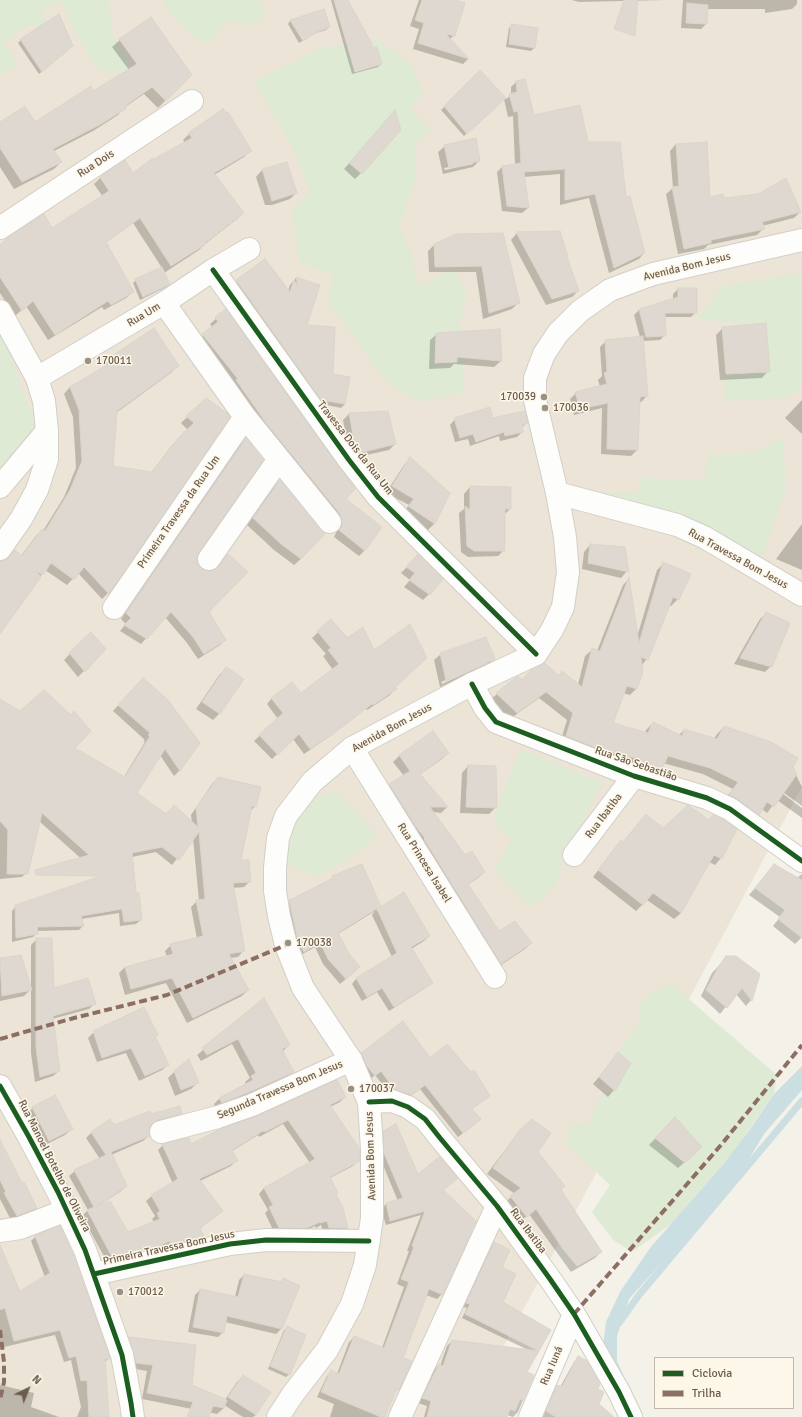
<!DOCTYPE html>
<meta charset="utf-8">
<style>
body{margin:0}
#map{position:relative;width:802px;height:1417px;overflow:hidden;background:#f4f1e8;font-family:Signika,sans-serif}
canvas{display:block}
.legend{position:absolute;left:654px;top:1357px;width:140px;height:52px;box-sizing:border-box;background:#fcf7e8;border:1px solid #c3b9aa;margin:0;padding:5px 7px;list-style:none;font-size:12px;color:#6d5c4c}
.legend li{display:flex;align-items:center;gap:8px;height:20px}
.legend b{width:20px;border:1px solid #c3b9aa}
.north{position:absolute;left:8px;top:1369px;width:40px;height:40px;-webkit-text-stroke:3px #fcf7e8;paint-order:stroke;rotate:43deg;font-size:11px;font-weight:700;line-height:16px;text-align:center;color:#6d5c4c}
.north::after{content:'';display:block;margin:auto;width:14px;height:18px;background:#6d5c4c;clip-path:polygon(50% 0,100% 100%,50% 72%,0 100%)}
</style>
<div id="map">
<canvas width="802" height="1417"></canvas>
<ul class="legend">
<li><b style="height:5px;background:#1b5e20"></b>Ciclovia</li>
<li><b style="height:5px;background:#8d6e63"></b>Trilha</li>
</ul>
<div class="north">N</div>
</div>
<script>
const context = document.querySelector('canvas').getContext('2d');
context.lineJoin = 'round';
function fill(path, color) {
  context.fillStyle = color;
  context.fill(path, 'evenodd');
}
function shape(rows) {
  const path = new Path2D();
  for (const r of rows) {
    path.moveTo(r[0], r[1]);
    for (let i = 2; i < r.length; i += 2) path.lineTo(r[i], r[i + 1]);
  }
  return path;
}
function trace(path, color, width, dash) {
  context.strokeStyle = color;
  context.lineWidth = width;
  context.lineCap = dash ? 'butt' : 'round';
  context.setLineDash(dash || []);
  context.stroke(path);
}
function label(font, color, halo, rows, align = 'center') {
  context.font = font + ' Signika,sans-serif';
  context.lineWidth = 3;
  context.setLineDash([]);
  context.textBaseline = 'middle';
  context.strokeStyle = halo;
  context.fillStyle = color;
  for (const [text, x, y, turn = 0] of rows) {
    context.save();
    context.translate(x, y);
    context.rotate((+turn || 0) * Math.PI / 180);
    context.textAlign = isNaN(turn) ? turn : align;
    if (halo) context.strokeText(text, 0, 0);
    context.fillText(text, 0, 0);
    context.restore();
  }
}
fill(shape([
 [0,0,802,0,802,787,466,1417,0,1417]
]), '#ece4d6');
fill(shape([
 [0,0,109,0,112,34,129,58,125,73,100,72,75,32,61,1,42,11,46,24,23,27,4,43,18,64,0,75],
 [162,0,259,0,265,11,255,25,226,21,208,44,188,33,167,9],
 [377,39,412,65,423,92,411,109,432,131,415,143,416,179,399,227,411,252,418,287,455,268,467,298,460,321,465,392,417,402,384,379,328,302,333,274,300,263,292,213,310,191,289,139,253,82,324,47],
 [802,272,802,390,783,398,723,401,726,376,769,372,766,323,746,324,698,319,721,287],
 [0,327,11,343,12,357,21,388,32,413,41,424,0,479],
 [783,438,786,486,760,565,577,491,638,493,642,478,704,480,708,455,753,453],
 [521,749,603,783,562,861,557,884,531,907,493,870,512,839,495,826,497,808],
 [336,790,377,836,345,862,316,876,276,860,302,809,317,796],
 [669,982,777,1075,774,1094,734,1151,671,1224,632,1252,613,1240,592,1212,610,1185,566,1144,570,1122,588,1126,598,1098,615,1091,631,1063,618,1052,638,1026,641,1001]
]), '#dfead4');
fill(shape([
 [802,1066,802,1090,764,1134,737,1179,629,1299,617,1336,617,1361,642,1417,634,1417,602,1353,606,1322,620,1292,650,1248,725,1162,751,1128,774,1094]
]), '#cbdee2');
fill(shape([
 [331,0,347,0,381,64,378,67,352,74],
 [419,0,452,0,454,35,449,40,468,59,463,64,413,49,419,29,410,26],
 [572,0,666,0,579,2],
 [683,0,797,0,797,4,792,9,765,13,765,9,707,9,706,24,701,29,681,28],
 [324,10,329,27,326,30,313,34,299,43,288,24,290,21],
 [512,25,537,29,534,48,531,51,506,47,509,28],
 [21,40,69,49,39,74,18,43],
 [120,40,191,75,158,108,144,94,125,107,118,115,93,131,54,151,61,162,54,169,14,189,0,167,0,123,35,123,93,93,129,70,112,47],
 [480,72,506,99,511,95,511,87,516,82,533,117,587,143,625,198,644,253,639,259,609,273,589,198,560,205,560,174,523,177,528,208,522,213,502,211,497,172,502,167,515,165,513,116,508,117,504,99,464,136,441,110],
 [223,110,250,151,244,157,214,175,243,213,237,219,205,244,199,250,164,273,169,284,166,287,140,300,133,283,136,280,162,268,133,223,105,243,133,292,126,298,104,310,102,307,48,340,26,306,15,316,0,293,0,246,52,229,103,197,94,184,100,178,125,161,132,174,185,143,183,140,189,134],
 [389,118,361,173,355,179,344,169],
 [676,144,709,198,724,199,800,212,794,218,762,226,763,229,757,235,708,245,704,249,678,254,666,194,673,188,670,151],
 [445,146,479,161,473,167,443,174,438,152],
 [473,162,473,164,445,170,444,168],
 [286,163,296,193,290,199,272,205,265,205,256,177,262,170],
 [517,233,566,258,578,291,572,297,546,305,511,240],
 [456,235,518,303,512,309,483,319,476,272,429,272,428,251,435,244],
 [264,260,288,291,290,285,296,278,319,286,306,326,332,375,345,404,341,408,317,403,233,285],
 [678,289,696,312,691,317,664,317,665,335,660,340,643,341,647,396,641,402,639,402,637,450,631,456,601,454,602,408,574,415,570,399,576,393,600,387,598,380,602,376,600,347,606,341,640,337,634,315,639,310,673,300,673,294],
 [225,311,345,499,380,527,364,551,359,556,334,537,336,533,337,527,197,341,213,328,210,324],
 [723,328,768,371,762,378,720,380,716,335],
 [499,330,501,361,494,367,454,364,450,368,429,369,430,340,437,334],
 [110,359,178,366,172,372,116,413,112,467,151,473,173,444,188,430,181,423,206,399,229,417,108,593,102,599,78,573,67,585,45,570,0,629,0,572,21,556,36,536,42,530,43,531,64,497,76,468,73,417,64,394,70,387,105,367,104,365],
 [802,400,802,434,785,418],
 [349,414,395,444,389,450,353,458,349,453,343,420],
 [455,419,492,419,527,423,521,428,522,432,517,437,500,441,499,436,470,446,468,439,455,442,450,425],
 [246,439,196,557,197,564,201,570,208,572,216,570,228,555,208,612,225,640,220,645,198,659,187,643,165,617,141,644,120,631,126,624,121,619,240,445],
 [410,459,449,493,434,524,428,530,403,513,409,505,386,493,404,465],
 [280,481,301,559,294,565,274,550,247,525,274,487],
 [470,487,510,509,504,515,504,550,498,556,468,557,461,552,459,513,464,509,464,494],
 [802,524,802,570,776,559],
 [590,545,627,571,621,578,582,569,584,552],
 [418,556,429,594,423,600,404,587,410,580,401,573],
 [664,563,678,599,671,606,669,605,647,659,641,666,636,689,630,695,623,693,612,724,645,733,646,730,653,723,679,735,684,730,714,739,717,734,724,727,792,767,802,787,802,806,780,790,779,791,802,808,802,818,777,800,767,813,762,809,752,821,723,801,733,789,703,774,663,763,660,770,653,777,560,743,567,720,539,698,510,719,490,700,516,678,522,681,558,676,562,672,578,685,585,656,592,650,597,651,623,585,629,579,637,637,657,570],
 [767,613,771,666,765,672,734,664,760,619],
 [331,620,395,689,390,695,367,710,366,708,326,739,304,754,293,739,272,759,254,741,278,719,267,704,272,698,300,694,333,670,323,656,326,654,312,638],
 [87,636,105,649,78,677,64,660],
 [441,654,494,659,487,665,440,687,434,660],
 [488,661,488,663,442,684,441,682],
 [227,668,243,679,219,714,213,720,196,709,220,674],
 [137,685,180,770,174,776,160,755,135,793,166,815,192,823,191,815,212,784,218,778,255,806,250,812,240,862,250,881,244,887,232,888,243,951,238,957,230,958,248,990,242,996,187,1023,166,983,125,995,119,973,125,967,167,957,165,951,171,945,197,939,191,907,197,901,199,901,193,838,172,865,156,852,132,857,95,871,39,821,28,871,22,877,0,879,0,700,73,749,124,777,145,742,143,741,145,740,113,711],
 [433,732,448,753,442,759,419,775,447,807,441,813,433,812,465,856,484,872,478,878,467,885,499,933,531,943,525,949,495,969,384,791,390,785,404,776,393,762,399,756],
 [468,766,496,807,489,814,460,813,462,773],
 [646,815,664,830,721,858,715,865,709,862,681,913,674,919,647,900,636,911,593,877,615,848,621,842,622,843],
 [775,865,797,878,802,874,802,937,795,944,773,926,780,917,749,895],
 [333,877,379,906,376,911,404,894,429,936,424,941,411,949,432,983,427,987,389,1011,377,992,362,1001,352,984,356,979,392,957,372,915,375,911,338,934,354,972,340,984,323,964,315,947,299,956,284,906,290,901,328,882],
 [135,894,141,920,136,924,120,926,119,913,81,919,83,926,79,930,36,931,37,933,33,937,12,942,12,911,16,906],
 [37,939,53,989,95,1003,89,1009,52,1019,59,1071,53,1076,35,1082,31,1053,31,989,24,996,0,1001,0,959,21,956,31,989,31,945],
 [727,957,759,975,751,1000,746,1006,736,994,720,1014,701,996,712,973],
 [263,1000,289,1045,282,1052,293,1072,287,1078,240,1099,215,1108,214,1104,220,1098,246,1085,245,1082,250,1078,232,1044,201,1061,197,1055],
 [94,1032,156,1035,154,1037,168,1065,162,1070,139,1081,126,1053,97,1062,88,1038],
 [362,1054,430,1060,489,1096,472,1109,475,1124,458,1137,420,1089,406,1099,389,1093,375,1075,369,1080,357,1059],
 [618,1054,629,1063,614,1090,608,1097,593,1084],
 [174,1072,198,1082,191,1089,175,1096,168,1078],
 [345,1097,340,1102,330,1107,358,1160,353,1166,330,1178,347,1228,342,1233,324,1233,321,1225,316,1228,315,1226,301,1233,274,1232,265,1213,268,1210,259,1194,264,1188,310,1163,283,1124,259,1137,258,1135,232,1151,236,1161,231,1166,200,1181,221,1211,199,1229,202,1237,197,1242,166,1249,165,1246,148,1253,107,1262,82,1216,88,1210,69,1176,75,1171,100,1159,86,1138,91,1133,109,1121,113,1127,151,1115,181,1113,176,1118,152,1125,148,1129,149,1136,143,1141,111,1155,126,1186,121,1191,98,1206,128,1233,154,1222,152,1219,155,1216,146,1201,152,1196,173,1184,158,1150,163,1145,190,1146],
 [33,1108,72,1129,65,1135,43,1146,26,1114],
 [675,1118,694,1154,678,1168,649,1145],
 [520,1131,537,1152,560,1190,601,1252,595,1258,571,1272,529,1214,520,1222,505,1202,515,1194,487,1174,514,1138],
 [384,1132,417,1176,442,1191,470,1230,442,1294,437,1299,426,1295,402,1358,398,1389,394,1393,383,1417,330,1417,334,1404,317,1397,327,1376,331,1372,337,1374,349,1342,354,1337,382,1348,404,1287,397,1284,409,1251,407,1251,421,1215,386,1225,381,1209,386,1204,398,1201,380,1158,379,1137],
 [0,1162,21,1185,36,1208,31,1213,11,1220,0,1199],
 [36,1236,108,1359,104,1363,108,1417,77,1417,81,1407,71,1360,64,1362,55,1335,0,1348,0,1272,19,1293,45,1277,31,1241],
 [495,1243,501,1267,501,1303,539,1350,525,1373,533,1376,518,1412,513,1417,507,1415,506,1417,424,1417,427,1406,418,1403,434,1370,439,1365,440,1366,447,1346,452,1341,528,1350,462,1318,467,1308,463,1307,491,1246],
 [244,1275,280,1283,284,1279,299,1286,281,1329,276,1334,225,1322,223,1332,218,1337,188,1332,195,1295,200,1290,235,1297,239,1280],
 [287,1328,289,1374,286,1377,268,1369,284,1330],
 [133,1346,191,1386,225,1400,237,1382,243,1376,256,1415,253,1417,243,1417,224,1405,224,1408,217,1414,142,1399,147,1371,136,1369],
 [578,1358,596,1390,598,1404,613,1417,542,1417,553,1391,558,1386,560,1387,574,1362],
 [0,1385,34,1393,31,1407,59,1417,0,1417]
]), '#0003');
trace(shape([
 [619,1323,639,1295,802,1101]
]), '#cbdee2', 7);
const building = shape([
 [334,0,348,0,374,48,377,47,382,64,355,72,334,0],
 [422,0,455,0,465,3,455,36,446,34,469,59,418,43,424,23,415,20,422,0],
 [624,0,638,0,635,36,614,29,624,0],
 [687,3,708,5,707,24,686,23,687,3],
 [324,9,330,27,317,32,303,41,290,20,324,9],
 [59,14,73,46,42,72,20,39,59,14],
 [151,17,192,75,166,101,152,87,125,106,127,108,101,124,53,149,62,162,22,182,0,148,0,122,25,106,35,122,91,86,93,91,137,64,119,39,151,17],
 [511,24,538,28,535,48,509,44,511,24],
 [480,70,506,98,467,134,444,106,480,70],
 [525,79,534,115,580,105,588,142,620,142,626,197,630,196,645,253,614,268,595,194,565,200,565,169,524,172,529,208,507,206,502,166,521,163,518,111,514,112,509,94,517,92,516,81,525,79],
 [223,109,226,113,228,112,252,151,214,173,244,213,205,243,206,244,171,266,140,218,106,242,134,292,111,305,108,301,55,335,33,301,22,311,0,277,0,245,7,238,44,214,52,228,109,191,100,177,125,160,133,173,153,158,154,159,192,138,188,133,223,109],
 [395,110,401,130,362,174,349,163,395,110],
 [476,138,480,161,449,168,444,145,476,138],
 [707,142,710,197,723,194,724,198,758,194,786,178,801,212,762,222,765,229,711,240,711,243,684,249,672,187,679,186,676,144,707,142],
 [287,162,297,193,272,201,262,169,287,162],
 [560,231,568,257,567,257,579,291,552,299,516,232,560,231],
 [503,233,520,303,489,313,482,266,435,267,434,244,456,234,503,233],
 [265,259,290,292,294,280,298,286,296,277,320,285,307,325,335,327,333,374,350,377,345,404,321,400,236,280,265,259],
 [162,267,170,284,143,297,135,279,162,267],
 [678,288,697,288,697,313,665,313,666,336,646,337,639,309,678,297,678,288],
 [226,309,355,489,346,499,382,527,365,551,339,530,342,526,342,520,340,514,266,423,236,380,238,379,202,334,218,322,215,317,226,309],
 [766,323,770,372,726,374,722,327,766,323],
 [154,328,179,366,117,411,113,466,152,472,179,437,194,423,186,416,206,398,227,413,230,417,109,594,84,567,74,580,51,563,43,575,36,571,41,577,0,634,0,561,6,560,15,550,22,556,42,529,45,531,70,490,82,461,79,410,70,387,112,362,109,358,154,328],
 [500,329,502,361,457,357,457,362,435,363,436,333,500,329],
 [643,336,648,396,640,397,638,450,607,449,608,403,580,409,575,392,607,384,604,373,607,372,605,340,643,336],
 [490,407,493,418,525,411,528,423,522,425,523,432,505,436,504,432,476,442,473,434,460,438,454,418,490,407],
 [388,411,396,444,359,453,355,446,349,413,388,411],
 [246,438,263,460,199,552,197,558,198,564,202,569,208,571,214,570,219,566,228,554,248,572,209,612,226,640,204,654,193,637,171,612,147,639,124,625,131,618,126,613,246,438],
 [410,457,450,493,435,524,408,506,414,499,392,486,410,457],
 [280,480,320,530,325,534,301,559,281,544,253,518,280,480],
 [470,486,511,487,511,509,505,509,505,551,474,551,467,546,465,506,470,510,470,486],
 [590,544,625,547,629,572,588,563,590,544],
 [418,554,443,579,430,595,409,580,415,573,406,567,418,554],
 [663,562,691,574,679,600,673,597,648,660,641,657,643,672,637,689,627,686,613,723,648,733,653,722,682,736,684,729,717,739,724,726,771,742,798,758,793,767,797,774,774,807,767,802,759,815,737,799,729,795,738,782,710,768,668,756,661,771,637,764,639,759,599,749,566,736,573,713,546,692,517,713,496,693,515,678,518,676,522,680,531,670,545,663,559,676,562,671,582,687,592,648,600,651,629,577,639,643,663,562],
 [766,612,790,623,772,667,740,658,766,612],
 [331,619,347,638,363,627,374,650,410,624,427,658,395,687,397,689,373,705,372,704,333,734,310,749,299,734,278,755,259,735,283,713,271,698,292,682,301,693,339,664,328,650,331,648,317,631,331,619],
 [91,632,106,649,85,672,69,653,91,632],
 [486,637,495,659,446,681,440,653,486,637],
 [226,667,244,679,220,714,202,702,226,667],
 [143,678,167,699,200,743,180,771,165,749,137,793,166,814,174,805,198,827,196,808,218,777,261,787,256,807,252,806,241,860,249,860,251,882,233,883,245,951,229,954,249,990,193,1018,172,978,131,989,125,967,173,954,170,944,203,936,196,900,205,899,199,832,179,860,162,847,132,853,136,893,139,893,142,920,124,922,122,909,81,916,84,926,37,927,38,934,16,938,15,905,101,876,36,875,35,870,89,855,42,813,28,874,7,874,8,830,0,821,0,699,20,711,44,690,71,715,74,711,91,731,75,748,125,777,150,736,148,735,150,733,118,705,143,678],
 [433,731,449,753,420,774,448,807,430,807,465,855,472,851,485,872,468,884,499,931,515,921,532,943,501,964,424,839,425,838,416,827,389,784,410,771,399,755,433,731],
 [468,765,496,766,497,808,466,807,468,765],
 [688,805,709,820,713,815,724,820,737,829,722,859,714,855,681,913,653,893,643,905,598,870,621,840,623,842,646,814,663,828,688,805],
 [362,864,381,906,338,933,350,955,360,967,346,979,328,959,320,942,304,952,298,941,289,900,296,897,333,878,332,876,362,864],
 [774,864,802,880,802,938,778,919,785,910,755,888,774,864],
 [404,892,430,936,411,947,433,983,394,1007,382,988,367,997,356,978,397,953,377,909,404,892],
 [36,938,52,938,54,988,88,978,96,1004,53,1016,60,1071,40,1077,36,1047,36,938],
 [21,955,32,990,2,996,0,958,21,955],
 [726,956,736,956,760,974,752,1001,742,988,727,1008,706,990,719,966,726,956],
 [264,998,290,1045,282,1049,294,1072,247,1093,222,1103,219,1098,253,1080,251,1076,256,1073,238,1039,207,1055,202,1048,264,998],
 [144,1007,158,1035,155,1036,169,1065,145,1076,131,1048,102,1058,93,1031,144,1007],
 [403,1021,430,1058,447,1044,471,1072,474,1070,490,1096,472,1109,481,1119,463,1133,425,1085,412,1095,394,1089,381,1071,375,1076,367,1066,361,1053,403,1021],
 [618,1052,631,1063,615,1091,599,1077,618,1052],
 [189,1059,199,1083,181,1090,174,1071,189,1059],
 [337,1080,346,1097,330,1105,359,1148,360,1161,330,1177,338,1193,336,1194,343,1208,348,1228,329,1228,327,1221,321,1223,320,1222,307,1228,279,1228,269,1207,273,1205,264,1188,315,1159,288,1120,265,1132,263,1131,232,1150,238,1161,199,1179,223,1211,200,1228,204,1237,171,1244,170,1241,154,1248,112,1257,87,1210,94,1207,74,1170,106,1155,91,1132,110,1119,114,1125,150,1111,151,1114,180,1106,182,1114,158,1120,153,1123,149,1129,150,1136,111,1152,127,1186,96,1207,110,1201,128,1232,160,1219,157,1213,160,1211,151,1195,178,1179,162,1144,189,1138,191,1144,220,1129,257,1116,337,1080],
 [55,1095,73,1129,49,1141,32,1107,55,1095],
 [675,1117,702,1147,685,1163,655,1138,675,1117],
 [532,1119,551,1133,538,1152,565,1186,561,1190,602,1252,577,1266,563,1249,536,1209,527,1217,510,1196,521,1188,493,1168,519,1131,532,1119],
 [396,1124,418,1174,439,1157,458,1178,443,1190,476,1221,471,1230,472,1230,443,1295,429,1289,403,1358,412,1361,399,1390,397,1389,385,1417,381,1417,321,1392,331,1370,339,1374,354,1336,384,1348,409,1282,401,1279,414,1247,412,1246,425,1211,390,1221,386,1203,403,1198,384,1153,383,1131,396,1124],
 [0,1140,22,1183,24,1182,37,1208,17,1216,4,1193,6,1192,0,1180,0,1140],
 [60,1226,73,1255,110,1358,110,1359,105,1359,109,1417,89,1417,87,1380,81,1381,76,1356,69,1358,60,1330,14,1341,5,1308,0,1310,0,1245,20,1291,50,1273,35,1236,60,1226],
 [494,1242,510,1250,502,1267,516,1274,503,1302,551,1330,539,1351,465,1314,470,1304,466,1303,494,1242],
 [244,1274,282,1282,283,1278,300,1286,282,1329,227,1316,224,1333,193,1327,200,1289,238,1297,244,1274],
 [287,1326,306,1335,290,1375,270,1366,287,1326],
 [129,1337,196,1345,192,1385,227,1400,224,1408,213,1406,209,1417,187,1417,193,1402,147,1393,153,1365,136,1363,129,1337],
 [452,1340,539,1351,527,1372,534,1375,523,1401,520,1399,515,1411,510,1409,507,1417,427,1417,431,1401,422,1398,439,1364,443,1366,452,1340],
 [578,1356,587,1361,600,1384,598,1389,604,1392,599,1404,614,1417,556,1417,546,1411,557,1385,562,1387,578,1356],
 [243,1375,271,1392,256,1415,228,1397,243,1375]
]);
fill(building, '#dfd8d0');
trace(building, '#dcd5cb', 1);
const minor = shape([
 [0,228,192,101],
 [213,270,349,460,378,497,536,654],
 [164,303,245,417,330,522],
 [37,378,164,303,213,270,249,249],
 [0,487,47,431],
 [557,493,677,525,704,537,802,595],
 [209,559,279,459],
 [114,608,245,417],
 [472,684,485,708,496,722,634,776,707,798,730,809,802,861],
 [352,748,495,977],
 [574,855,634,776],
 [369,1102,392,1101,408,1107,425,1119,440,1138,497,1206,550,1279,574,1314,619,1392,631,1417],
 [161,1132,218,1117,252,1105,351,1060],
 [0,1231,20,1228,67,1210],
 [94,1274,230,1244,266,1240,369,1241],
 [400,1417,497,1206],
 [530,1417,574,1314]
]);
const tertiary = shape([
 [0,311,37,378,44,401,47,431,47,459,37,490,21,519,0,549],
 [0,1086,29,1137,58,1192,85,1250,122,1355,131,1403,133,1417]
]);
const secondary = shape([
 [278,1417,293,1394,327,1350,352,1304,365,1265,372,1218,372,1149,369,1102,351,1060,303,988,286,945,279,916,275,891,275,868,278,838,286,816,312,782,352,748,472,684,536,654,552,630,563,607,568,572,565,537,557,493,535,400,535,378,544,354,558,333,580,311,610,290,653,274,802,240]
]);
trace(minor, '#d3cec6', 24);
trace(tertiary, '#d3cec6', 24);
trace(secondary, '#d3cec7', 24);
trace(minor, '#fdfdfc', 22);
trace(tertiary, '#fdfdfc', 22);
trace(secondary, '#fdfdfc', 22);
trace(shape([
 [0,1039,74,1018,167,995,286,945],
 [574,1314,721,1145,802,1045],
 [0,1330,4,1362,4,1382,0,1400]
]), '#8d6e63', 4, [8, 4]);
trace(shape([
 [213,270,349,460,378,497,536,654],
 [472,684,485,708,496,722,634,776,707,798,730,809,802,861],
 [0,1086,29,1137,58,1192,85,1250,122,1355,131,1403,133,1417],
 [369,1102,392,1101,408,1107,425,1119,440,1138,497,1206,550,1279,574,1314,619,1392,631,1417],
 [94,1274,230,1244,266,1240,369,1241]
]), '#1b5e20', 5);
for (const [x, y, r, color] of [
 [88,361,4,"#9c9083"],
 [544,397,4,"#9c9083"],
 [545,408,4,"#9c9083"],
 [288,943,4,"#9c9083"],
 [351,1089,4,"#9c9083"],
 [120,1292,4,"#9c9083"]
]) {
  const dot = new Path2D();
  dot.arc(x, y, r, 0, 2 * Math.PI);
  context.fillStyle = color;
  context.fill(dot);
  trace(dot, '#fcf7e8', 1.5);
}
label('11px', '#6d5c4c', '#fcf7e8', [
 ["Rua Dois",96,164,-33],
 ["Avenida Bom Jesus",687,267,-14],
 ["Rua Um",144,315,-31],
 ["Travessa Dois da Rua Um",355,448,52],
 ["Primeira Travessa da Rua Um",179,512,-55],
 ["Rua Travessa Bom Jesus",738,559,29],
 ["Avenida Bom Jesus",392,728,-29],
 ["Rua São Sebastião",636,764,19],
 ["Rua Ibatiba",604,816,-53],
 ["Rua Princesa Isabel",424,863,58],
 ["Segunda Travessa Bom Jesus",280,1090,-23],
 ["Avenida Bom Jesus",371,1156,-92],
 ["Rua Manoel Botelho de Oliveira",54,1166,63],
 ["Rua Ibatiba",528,1231,53],
 ["Primeira Travessa Bom Jesus",169,1248,-12],
 ["Rua Iuná",552,1366,-67]
]);
label('11px', '#6d5c4c', '#fcf7e8', [
 ["170011",96,361],
 ["170039",536,397,"right"],
 ["170036",553,408],
 ["170038",296,943],
 ["170037",359,1089],
 ["170012",128,1292]
], 'left');
</script>
